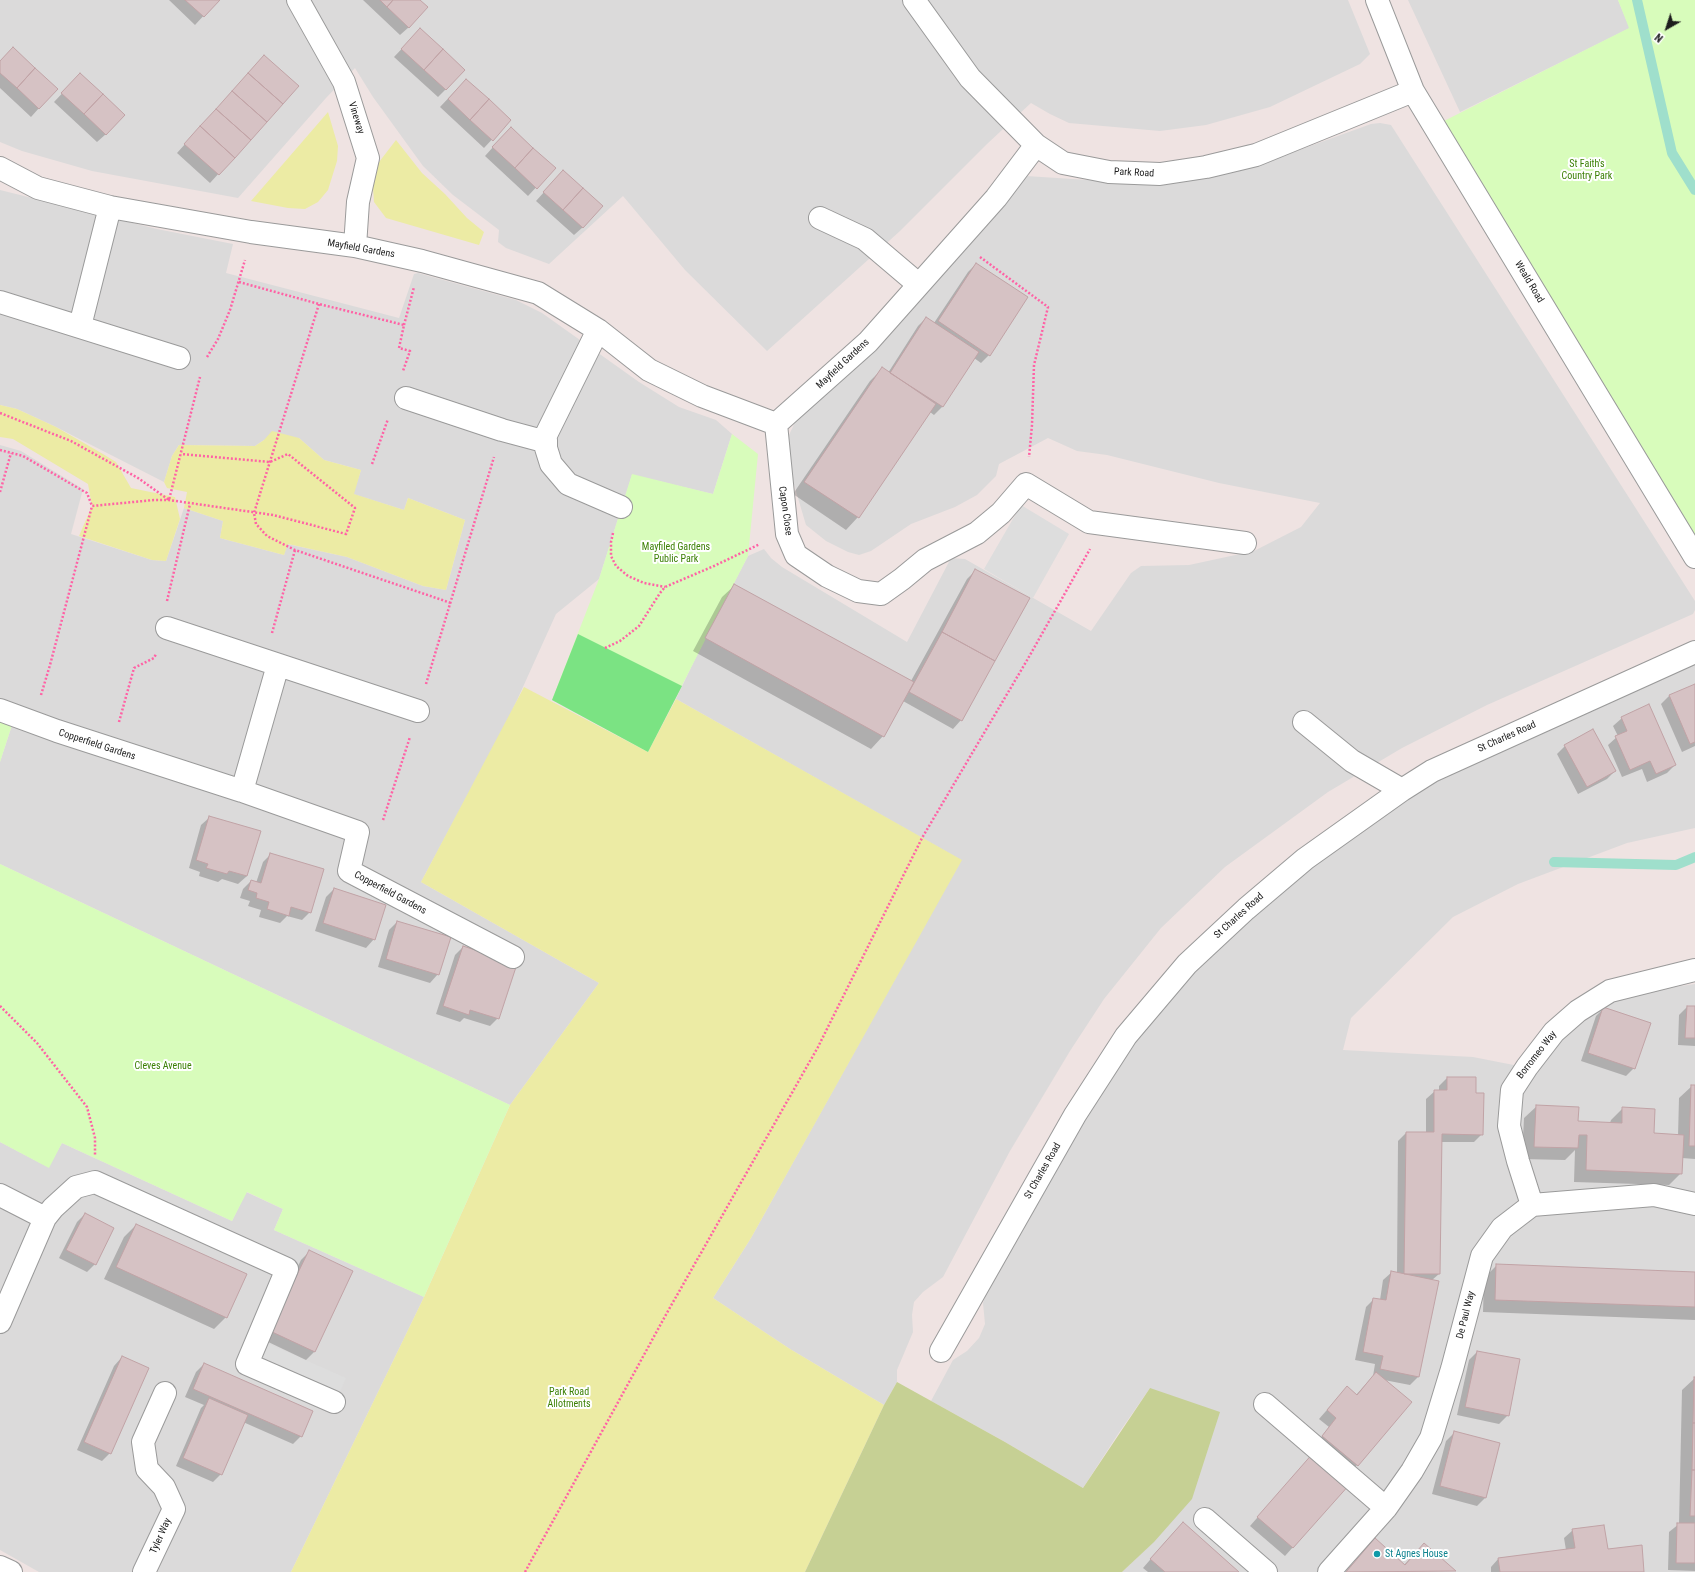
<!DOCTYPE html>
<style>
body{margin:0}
#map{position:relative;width:1695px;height:1572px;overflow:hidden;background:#efe3e2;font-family:"Roboto Condensed",sans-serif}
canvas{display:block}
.north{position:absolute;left:1647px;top:8px;width:40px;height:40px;-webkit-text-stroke:3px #fff;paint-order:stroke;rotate:219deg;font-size:11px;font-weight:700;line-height:16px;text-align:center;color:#1d1d1d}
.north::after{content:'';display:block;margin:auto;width:14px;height:18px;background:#1d1d1d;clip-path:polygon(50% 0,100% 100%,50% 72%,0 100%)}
</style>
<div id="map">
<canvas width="1695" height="1572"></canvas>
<div class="north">N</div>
</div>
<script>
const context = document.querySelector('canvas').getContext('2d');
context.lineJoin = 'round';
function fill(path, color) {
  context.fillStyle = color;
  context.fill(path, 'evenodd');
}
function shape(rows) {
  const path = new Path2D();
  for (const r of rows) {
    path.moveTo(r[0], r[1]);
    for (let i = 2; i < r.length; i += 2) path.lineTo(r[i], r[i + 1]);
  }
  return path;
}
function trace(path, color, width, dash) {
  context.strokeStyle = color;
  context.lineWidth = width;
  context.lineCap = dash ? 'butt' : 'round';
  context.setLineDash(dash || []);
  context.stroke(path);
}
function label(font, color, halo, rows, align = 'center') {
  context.font = font + ' "Roboto Condensed",sans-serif';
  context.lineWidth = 4;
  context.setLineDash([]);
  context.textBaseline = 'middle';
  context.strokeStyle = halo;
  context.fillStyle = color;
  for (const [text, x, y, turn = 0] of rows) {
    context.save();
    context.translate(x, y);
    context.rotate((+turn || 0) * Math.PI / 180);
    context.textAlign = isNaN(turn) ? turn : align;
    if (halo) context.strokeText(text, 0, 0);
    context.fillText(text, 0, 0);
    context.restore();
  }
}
fill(shape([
 [0,0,1348,0,1370,54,1360,64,1270,107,1206,125,1160,131,1069,123,1050,114,1031,103,987,144,900,231,767,351,685,270,623,196,549,264,506,248,498,242,499,230,453,195,423,166,373,97,355,68,326,98,238,198,92,171,22,151,0,142],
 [1408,0,1618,0,1630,28,1460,112],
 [1380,123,1391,125,1695,601,1695,610,1693,614,1487,705,1402,748,1328,792,1225,867,1161,928,1104,999,1070,1051,1010,1151,943,1277,923,1292,914,1302,912,1315,913,1332,897,1370,897,1382,884,1405,790,1349,713,1298,751,1238,961,860,676,699,705,638,748,556,764,549,771,558,782,567,907,642,951,558,965,559,1091,631,1131,573,1141,566,1189,565,1254,551,1301,527,1320,503,1219,483,1107,455,1077,451,1048,438,999,464,996,476,977,495,955,507,911,524,871,551,859,555,848,552,826,541,806,525,787,461,789,435,797,418,811,408,836,385,1026,176,1135,183,1207,178,1252,167,1371,124],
 [0,190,157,229,233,244,226,273,399,318,414,274,418,273,516,300,542,313,639,382,679,407,716,420,732,434,713,494,632,475,599,579,556,614,508,720,421,882,599,983,510,1105,0,864,0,762,12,725,0,720,0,445,21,451,83,489,71,534,152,560,166,561,184,508,223,521,220,538,284,555,287,544,347,557,423,586,446,590,465,520,408,498,404,510,353,494,361,470,324,460,299,438,264,440,255,446,179,445,172,456,164,482,56,427,17,409,0,405],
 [1695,664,1695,828,1627,843,1518,884,1453,917,1351,1018,1343,1050,1473,1057,1534,1069,1544,1052,1600,1006,1632,993,1695,984,1695,1572,1122,1572,1154,1541,1150,1388,1118,1434,1083,1488,1005,1442,931,1401,953,1360,967,1351,979,1338,985,1324,983,1303,987,1290,1095,1103,1136,1036,1230,923,1428,784],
 [0,1142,48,1167,62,1143,232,1221,246,1192,283,1209,274,1230,424,1297,291,1572,39,1572,0,1550]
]), '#dbdada');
fill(shape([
 [328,112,338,146,337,161,328,190,318,202,305,209,288,208,251,201],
 [396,140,422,173,445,194,467,218,484,232,479,245,386,218,374,202,373,187,376,166],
 [0,405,17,409,56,427,103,454,116,462,131,488,175,497,180,519,166,561,152,560,79,536,92,506,88,484,13,439,0,437],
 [272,431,299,438,324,460,361,470,354,494,404,510,408,498,465,520,446,590,423,586,347,557,288,544,284,555,220,538,223,521,184,508,187,492,167,488,164,482,172,456,179,445,255,446,264,440],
 [524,687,648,752,676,699,962,860,751,1238,713,1298,790,1349,884,1405,805,1572,291,1572,424,1297,510,1105,599,983,421,882]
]), '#eceba4');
fill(shape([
 [897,1382,1005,1442,1083,1488,1150,1388,1220,1412,1192,1499,1154,1542,1122,1572,805,1572,884,1405]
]), '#c6d094');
fill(shape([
 [1618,0,1695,0,1695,557,1434,126,1629,28],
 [732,434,758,454,748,556,648,752,552,700,599,579,632,474,713,494],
 [0,720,12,725,0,762],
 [0,864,510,1105,424,1297,274,1230,283,1209,247,1192,232,1221,62,1143,49,1168,0,1142]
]), '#d8fcbb');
fill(shape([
 [578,634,682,686,648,752,552,700]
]), '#7be383');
fill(shape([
 [1021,505,1069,534,1033,598,984,569],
 [258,1339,346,1378,338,1396,250,1357]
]), '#ddd');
fill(shape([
 [169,0,218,0,195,25],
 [363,0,418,0,409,27,400,35],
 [412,38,446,89,438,97,394,57],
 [264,56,298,86,210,183,177,153],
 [0,62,56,89,31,117,0,88],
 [72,83,106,134,97,142,54,102],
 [458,88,510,120,484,148,440,107],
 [503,136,554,168,528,196,485,156],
 [555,180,583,227,574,235,536,201],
 [976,264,989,355,981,363,974,358,942,407,934,415,930,412,858,517,846,530,793,494,870,381,882,369,888,373,918,326,926,318,934,323,968,272],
 [975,571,961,720,953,729,903,701,883,736,871,749,693,651,722,597,735,585,911,681,967,579],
 [1695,685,1695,746,1682,752,1661,704,1669,696],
 [1622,718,1675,765,1667,773,1647,782,1642,769,1622,777,1608,745,1618,736,1613,726],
 [1565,746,1615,771,1607,779,1578,794,1557,754],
 [210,817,247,876,238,884,222,879,218,882,199,876,200,872,189,868,201,825],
 [271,854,310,912,302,920,287,916,280,923,259,917,261,910,248,906,250,901,240,898,243,889,251,881,256,883,263,862],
 [334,889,374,939,366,948,315,931,326,897],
 [397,922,438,974,430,983,378,967,389,930],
 [463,947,498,1018,490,1026,464,1018,460,1022,436,1014,455,955],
 [1687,1007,1695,1007,1695,1046,1678,1045,1679,1015],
 [1604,1008,1634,1068,1626,1076,1581,1061,1596,1016],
 [1447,1078,1475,1094,1482,1134,1474,1142,1440,1142,1439,1274,1432,1280,1438,1281,1418,1377,1410,1385,1384,1380,1357,1465,1349,1473,1315,1445,1329,1427,1319,1419,1347,1387,1356,1395,1373,1376,1375,1364,1355,1360,1366,1307,1374,1299,1380,1300,1383,1280,1392,1272,1397,1273,1398,1141,1406,1133,1426,1133,1426,1099,1435,1091,1439,1091,1439,1086],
 [1692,1086,1695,1086,1695,1159,1682,1158,1681,1173,1669,1185,1574,1182,1575,1150,1565,1160,1522,1159,1524,1118,1537,1106,1577,1122,1610,1123,1611,1120,1623,1108,1653,1134,1678,1136,1679,1098],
 [85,1214,95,1264,87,1272,59,1258,77,1222],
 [136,1225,226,1317,214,1329,104,1279,124,1237],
 [309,1252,315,1351,306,1360,262,1339,301,1260],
 [1497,1265,1695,1273,1695,1320,1483,1312,1484,1278],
 [1477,1352,1508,1415,1499,1424,1457,1415,1469,1360],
 [122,1357,110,1453,102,1461,77,1450,114,1366],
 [204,1364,301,1436,293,1444,243,1422,221,1474,213,1482,176,1466,201,1408,204,1405,185,1397,196,1372],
 [1695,1378,1695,1571,1668,1570,1669,1532,1679,1524,1682,1390],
 [1455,1432,1499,1444,1485,1498,1477,1506,1432,1494,1446,1441],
 [1306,1462,1349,1484,1285,1556,1250,1526],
 [1573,1530,1643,1572,1491,1572,1491,1567,1499,1558,1566,1550,1564,1538],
 [1174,1532,1237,1572,1148,1572,1143,1568],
 [1375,1540,1404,1565,1424,1544,1455,1571,1345,1572]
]), '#0003');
trace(shape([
 [1637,0,1672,153,1695,190],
 [1554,862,1676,865,1695,857]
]), '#9fdfcc', 10);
const building = shape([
 [185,0,220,0,204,17,185,0],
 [380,0,393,0,387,7,380,0],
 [393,0,420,0,428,7,409,28,387,7,393,0],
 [420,28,443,49,424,70,401,49,420,28],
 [13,47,35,68,17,88,0,73,0,61,13,47],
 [443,49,465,70,446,90,424,70,443,49],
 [264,55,299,86,283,104,248,73,264,55],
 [35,68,58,89,39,109,17,88,35,68],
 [80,73,103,94,84,114,61,93,80,73],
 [248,73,283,104,267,122,232,91,248,73],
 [466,79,489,99,470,120,448,99,466,79],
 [232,91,267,122,251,140,216,109,232,91],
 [103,94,125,115,106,135,84,114,103,94],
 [489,99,511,120,493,141,470,120,489,99],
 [216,109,251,140,235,158,200,126,216,109],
 [200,126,235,158,219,175,184,144,200,126],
 [511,127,533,148,515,168,492,147,511,127],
 [533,148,556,168,537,189,515,168,533,148],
 [563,170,583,188,563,210,543,192,563,170],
 [583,188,603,206,583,228,563,210,583,188],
 [976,263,1028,297,990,356,938,321,976,263],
 [926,317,979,352,943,407,890,373,926,317],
 [882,367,936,404,859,518,804,482,882,367],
 [975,569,1030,598,995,661,942,632,975,569],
 [734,584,914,682,884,737,705,638,734,584],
 [942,632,995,661,962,721,909,692,942,632],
 [1695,684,1695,742,1690,744,1669,695,1695,684],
 [1649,704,1676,765,1656,774,1650,761,1630,770,1615,736,1627,731,1621,717,1649,704],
 [1593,729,1616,771,1587,787,1564,745,1593,729],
 [209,816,261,831,247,876,229,871,227,874,206,868,208,864,196,860,209,816],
 [270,853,324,869,311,913,291,907,289,916,267,909,269,902,256,898,257,893,248,890,251,880,261,883,270,853],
 [334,888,386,905,375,940,323,923,334,888],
 [397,921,451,937,439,975,386,959,397,921],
 [463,946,517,964,499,1019,470,1010,469,1015,443,1006,463,946],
 [1687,1006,1695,1006,1695,1038,1685,1038,1687,1006],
 [1603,1007,1651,1023,1635,1069,1588,1053,1603,1007],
 [1447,1077,1476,1077,1476,1093,1484,1093,1483,1135,1442,1134,1440,1274,1404,1274,1406,1132,1434,1132,1434,1090,1447,1090,1447,1077],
 [1691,1085,1695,1085,1695,1146,1689,1146,1691,1085],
 [1536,1105,1579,1107,1578,1121,1622,1123,1622,1107,1655,1109,1654,1133,1684,1135,1682,1174,1586,1170,1587,1135,1579,1135,1578,1148,1534,1147,1536,1105],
 [85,1213,114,1228,96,1265,66,1250,85,1213],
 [136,1224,247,1274,227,1318,116,1267,136,1224],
 [309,1250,353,1271,315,1352,270,1331,286,1280,293,1283,309,1250],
 [1496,1264,1695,1272,1695,1307,1495,1300,1496,1264],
 [1391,1271,1439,1281,1419,1377,1380,1369,1383,1356,1363,1352,1373,1298,1386,1300,1391,1271],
 [1477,1351,1520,1359,1509,1416,1465,1407,1477,1351],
 [122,1356,149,1368,111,1454,84,1442,122,1356],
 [204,1363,313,1411,302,1437,193,1389,204,1363],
 [1376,1372,1412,1402,1358,1466,1322,1436,1336,1418,1327,1410,1347,1386,1357,1395,1376,1372],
 [1694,1377,1695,1377,1695,1423,1693,1423,1694,1377],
 [209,1398,248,1415,222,1475,183,1458,209,1398],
 [1693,1423,1695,1423,1695,1470,1692,1470,1693,1423],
 [1454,1431,1500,1443,1486,1498,1440,1486,1454,1431],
 [1314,1452,1350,1484,1293,1548,1257,1517,1314,1452],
 [1692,1470,1695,1470,1695,1516,1690,1516,1692,1470],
 [1183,1522,1239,1572,1165,1572,1150,1559,1183,1522],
 [1677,1523,1695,1523,1695,1563,1676,1563,1677,1523],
 [1604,1525,1608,1549,1642,1545,1644,1572,1500,1572,1498,1558,1575,1548,1572,1529,1604,1525],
 [1375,1538,1405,1565,1424,1543,1456,1571,1346,1572,1375,1538]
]);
fill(building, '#d6c2c4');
trace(building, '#c1a3a6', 1);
const minor = shape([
 [298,0,344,82,368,158,358,202,355,246],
 [914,0,970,78,1036,145,1063,163,1109,172,1160,174,1206,167,1256,155,1413,91],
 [1377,0,1413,91,1695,557],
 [0,168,38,188,110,207,251,232,355,246,422,261,538,293,598,330,649,370,702,396,776,424,868,342,996,198,1036,145],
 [820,218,865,239,918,284],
 [0,302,179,358],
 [80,326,110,207],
 [406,398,502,430,543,441,546,440,546,448,551,464,568,484,621,507],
 [776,424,787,534,796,555,827,576,858,591,881,594,902,579,925,560,977,533,1001,513,1026,484,1089,522,1245,543],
 [543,441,598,330],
 [167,628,418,711],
 [0,710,57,731,242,791,358,832,349,871,513,957],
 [1304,722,1352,761,1402,790],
 [242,791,278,665],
 [0,1195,45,1218],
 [1532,1205,1518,1161,1509,1126,1512,1090,1527,1067,1554,1032,1578,1011,1610,991,1695,970],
 [0,1322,45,1218,53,1208,76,1187,95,1182,287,1269,247,1364,334,1402],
 [941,1351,1075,1115,1126,1036,1187,964,1246,909,1305,859,1402,790,1432,771,1695,652],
 [1265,1404,1386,1508],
 [1205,1519,1266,1572],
 [0,1567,11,1572],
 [144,1572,174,1509,164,1487,147,1469,143,1442,165,1393],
 [1329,1572,1386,1508,1412,1471,1431,1438,1452,1369,1482,1256,1502,1228,1532,1205,1654,1195,1695,1204]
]);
trace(minor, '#9a9a9a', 24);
trace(shape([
 [980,257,1048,307,1034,365,1032,425,1029,457],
 [239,282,319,304,404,325,399,348,410,351,403,371],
 [319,304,254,513,256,524,267,536,295,550,451,603],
 [404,325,414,287],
 [207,357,218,339,230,310,245,260],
 [0,413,71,441,138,478,169,500,200,377],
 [0,450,23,456,85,492,87,493,92,506,154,500,169,500,273,515,346,534,355,508,288,454,270,462,181,454],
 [372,464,388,419],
 [0,492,11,453],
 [613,533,611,542,611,556,616,566,628,576,644,583,665,587],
 [167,601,190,504],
 [272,633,295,550],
 [605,648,620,641,639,626,660,593,665,587,714,566,760,544],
 [426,684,494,457],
 [41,695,50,665,92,506],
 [119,722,134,668,154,658,156,654],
 [383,820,410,737],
 [0,1006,37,1043,87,1107,95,1138,95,1156],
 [525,1572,668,1311,818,1047,922,838,1026,662,1090,549]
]), '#ff62a5', 2.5, [2, 2]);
trace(minor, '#fff', 22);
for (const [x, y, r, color] of [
 [1377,1554,4,"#0f9aa8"]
]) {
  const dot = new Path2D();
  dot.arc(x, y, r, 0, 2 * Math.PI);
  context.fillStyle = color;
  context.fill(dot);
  trace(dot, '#fff', 1.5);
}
label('10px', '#1d1d1d', '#fff', [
 ["Vineway",356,118,73],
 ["Park Road",1134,173,3],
 ["Mayfield Gardens",361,249,10],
 ["Weald Road",1529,282,59],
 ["Mayfield Gardens",843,364,-43],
 ["Capon Close",785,511,82],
 ["St Charles Road",1507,737,-24],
 ["Copperfield Gardens",97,745,18],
 ["Copperfield Gardens",390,893,28],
 ["St Charles Road",1239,916,-42],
 ["Borromeo Way",1537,1055,-52],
 ["St Charles Road",1043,1171,-60],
 ["De Paul Way",1466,1315,-76],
 ["Tyler Way",161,1536,-66]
]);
label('10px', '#3c8005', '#fff', [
 ["St Faith's",1587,164],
 ["Country Park",1587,176],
 ["Mayfiled Gardens",676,547],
 ["Public Park",676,559],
 ["Cleves Avenue",163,1066],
 ["Park Road",569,1392],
 ["Allotments",569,1404]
]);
label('10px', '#0d838f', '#fff', [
 ["St Agnes House",1385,1554]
], 'left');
</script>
